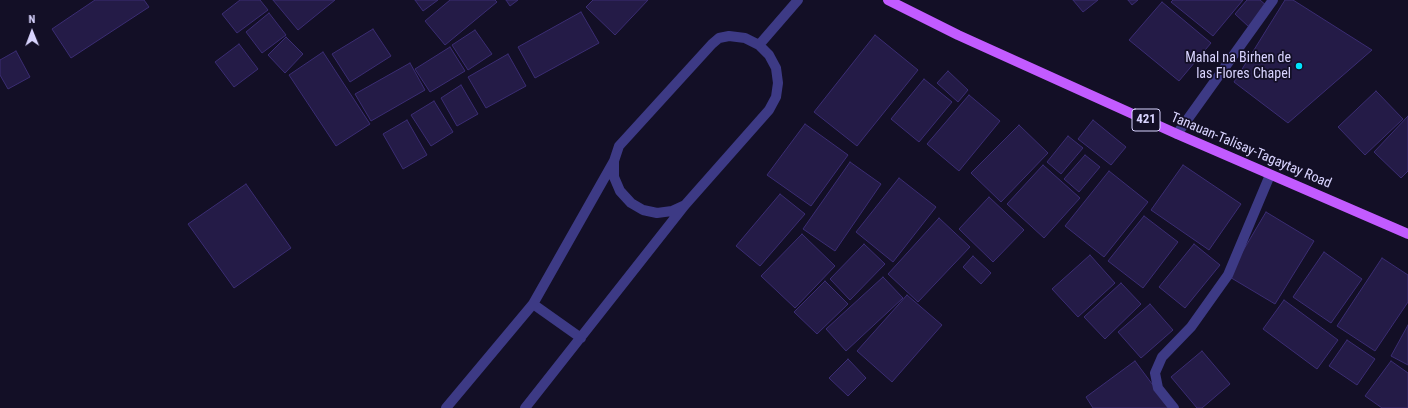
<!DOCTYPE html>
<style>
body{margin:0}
#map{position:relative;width:1408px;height:408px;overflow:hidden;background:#130f26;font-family:"Roboto Condensed",sans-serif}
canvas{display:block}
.north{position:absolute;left:12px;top:12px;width:40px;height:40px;-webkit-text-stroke:3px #130f26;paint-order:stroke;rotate:359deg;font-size:11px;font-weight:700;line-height:16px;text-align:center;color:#d9d4ff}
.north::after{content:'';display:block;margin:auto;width:14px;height:18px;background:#d9d4ff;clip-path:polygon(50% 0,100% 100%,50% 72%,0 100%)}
</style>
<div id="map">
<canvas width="1408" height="408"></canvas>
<div class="north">N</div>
</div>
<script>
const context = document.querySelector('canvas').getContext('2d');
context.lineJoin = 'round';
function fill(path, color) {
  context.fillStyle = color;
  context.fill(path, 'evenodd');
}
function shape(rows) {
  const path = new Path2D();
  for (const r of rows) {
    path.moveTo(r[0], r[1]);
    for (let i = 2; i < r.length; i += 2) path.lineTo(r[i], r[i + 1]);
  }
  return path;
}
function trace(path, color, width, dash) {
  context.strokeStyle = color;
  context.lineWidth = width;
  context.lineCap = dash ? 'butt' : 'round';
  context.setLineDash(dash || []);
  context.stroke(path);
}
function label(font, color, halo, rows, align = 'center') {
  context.font = font + ' "Roboto Condensed",sans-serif';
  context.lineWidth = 3.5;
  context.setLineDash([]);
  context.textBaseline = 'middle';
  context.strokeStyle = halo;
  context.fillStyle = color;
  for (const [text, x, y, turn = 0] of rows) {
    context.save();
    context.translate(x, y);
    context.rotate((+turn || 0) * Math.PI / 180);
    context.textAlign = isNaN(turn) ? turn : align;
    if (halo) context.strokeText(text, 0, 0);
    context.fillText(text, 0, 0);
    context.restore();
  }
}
const building = shape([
 [95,0,144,0,149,7,71,58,52,29,95,0],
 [240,0,260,0,268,10,237,33,222,14,240,0],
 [273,0,335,0,298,30,273,0],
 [415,0,438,0,423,11,415,0],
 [450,0,495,0,497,2,445,45,425,21,450,0],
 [506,0,518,0,510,6,506,0],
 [593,0,648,0,615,35,586,7,593,0],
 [1073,0,1098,0,1083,12,1073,0],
 [1128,0,1138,0,1132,5,1128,0],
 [1173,0,1243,0,1213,36,1171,2,1173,0],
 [1247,0,1260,0,1267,6,1249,27,1235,14,1247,0],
 [1285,0,1293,0,1372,50,1288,123,1234,82,1285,0],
 [1162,2,1211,43,1179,81,1129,40,1162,2],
 [581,12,599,43,535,78,518,47,581,12],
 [269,13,286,35,262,53,246,32,269,13],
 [373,29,391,56,350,82,332,54,373,29],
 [475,30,492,54,468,70,452,45,475,30],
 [875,35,918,70,857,146,814,112,875,35],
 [286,37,303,54,285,73,268,55,286,37],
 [239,44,258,69,234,87,215,62,239,44],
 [450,47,465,71,430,92,415,69,450,47],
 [16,51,30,77,8,89,0,75,0,60,16,51],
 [323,52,370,124,336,146,289,75,323,52],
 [508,54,526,86,486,108,468,77,508,54],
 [410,63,425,90,371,121,355,94,410,63],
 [948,71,968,90,958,102,937,83,948,71],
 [924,79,952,102,919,142,891,119,924,79],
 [461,85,478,114,457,126,441,98,461,85],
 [1376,91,1403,119,1365,155,1338,127,1376,91],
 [969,95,1000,121,959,171,927,144,969,95],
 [434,101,453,132,431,146,411,115,434,101],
 [1408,116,1408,171,1401,178,1374,152,1408,116],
 [407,120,427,155,403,169,383,134,407,120],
 [1093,120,1126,147,1111,165,1078,139,1093,120],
 [805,124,848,155,811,206,767,175,805,124],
 [1019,125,1048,153,1001,202,971,173,1019,125],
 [1068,136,1083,148,1061,174,1047,162,1068,136],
 [1085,155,1100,167,1079,192,1064,179,1085,155],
 [850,162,881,184,835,251,803,229,850,162],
 [1043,165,1080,198,1044,238,1007,204,1043,165],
 [1183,165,1241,204,1209,250,1151,210,1183,165],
 [1109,171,1148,202,1104,257,1065,226,1109,171],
 [899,178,936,207,893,262,856,232,899,178],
 [246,184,291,248,234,288,188,224,246,184],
 [780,194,805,214,760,266,736,246,780,194],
 [989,197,1024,230,993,262,959,229,989,197],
 [1266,212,1314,241,1275,304,1228,276,1266,212],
 [1144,216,1178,242,1143,288,1108,261,1144,216],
 [939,218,970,247,918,302,888,274,939,218],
 [802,234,835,266,795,308,761,276,802,234],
 [864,244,885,264,850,300,830,279,864,244],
 [1194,244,1220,265,1185,308,1159,287,1194,244],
 [1324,252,1362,279,1331,323,1293,297,1324,252],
 [1090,255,1115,283,1078,317,1052,289,1090,255],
 [973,256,991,273,981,284,963,267,973,256],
 [1382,258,1408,275,1408,302,1375,351,1337,326,1382,258],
 [883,277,903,298,846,351,826,329,883,277],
 [825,281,848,304,817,334,794,312,825,281],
 [1121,283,1141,304,1105,339,1084,317,1121,283],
 [907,295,942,325,892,382,857,351,907,295],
 [1284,300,1338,340,1317,369,1263,329,1284,300],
 [1150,304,1173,330,1141,358,1118,332,1150,304],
 [1408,325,1408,365,1391,356,1408,325],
 [1347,340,1375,359,1357,385,1329,366,1347,340],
 [1202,351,1230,384,1202,408,1197,408,1171,377,1202,351],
 [848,359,866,378,848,396,829,378,848,359],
 [1135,361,1170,408,1093,408,1086,397,1135,361],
 [1391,361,1408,373,1408,408,1382,408,1365,396,1391,361]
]);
fill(building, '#241b47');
trace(building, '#3b2d73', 1);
trace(shape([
 [759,45,798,0],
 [1177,134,1273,0],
 [533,304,581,338],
 [446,408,533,304,614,161],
 [525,408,685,205,769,110,776,97,778,83,776,68,769,55,759,45,745,38,729,36,719,38,712,44,619,146,614,161,614,177,620,191,631,203,643,210,657,213,672,211,685,205]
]), '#3d3a85', 10);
trace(shape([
 [1174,408,1158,388,1155,373,1162,357,1191,327,1228,275,1270,175]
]), '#3d3a85', 10);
trace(shape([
 [888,0,958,35,1177,134,1408,234]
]), '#c25bff', 10);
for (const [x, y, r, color] of [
 [1299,66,4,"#00e5ff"]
]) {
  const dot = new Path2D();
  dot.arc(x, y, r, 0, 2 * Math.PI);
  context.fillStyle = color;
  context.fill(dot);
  trace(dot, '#130f26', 1.5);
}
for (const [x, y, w] of [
 [1146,120,28]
]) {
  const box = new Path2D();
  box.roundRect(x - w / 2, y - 11, w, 22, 3);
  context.fillStyle = '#130f26';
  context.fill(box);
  trace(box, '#d9d4ff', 1);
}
label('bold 13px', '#d9d4ff', null, [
 ["421",1146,120]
]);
label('14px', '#d9d4ff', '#130f26', [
 ["Mahal na Birhen de",1291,58],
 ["las Flores Chapel",1291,74]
], 'right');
label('14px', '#d9d4ff', '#130f26', [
 ["Tanauan-Talisay-Tagaytay Road",1251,151,23]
]);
</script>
